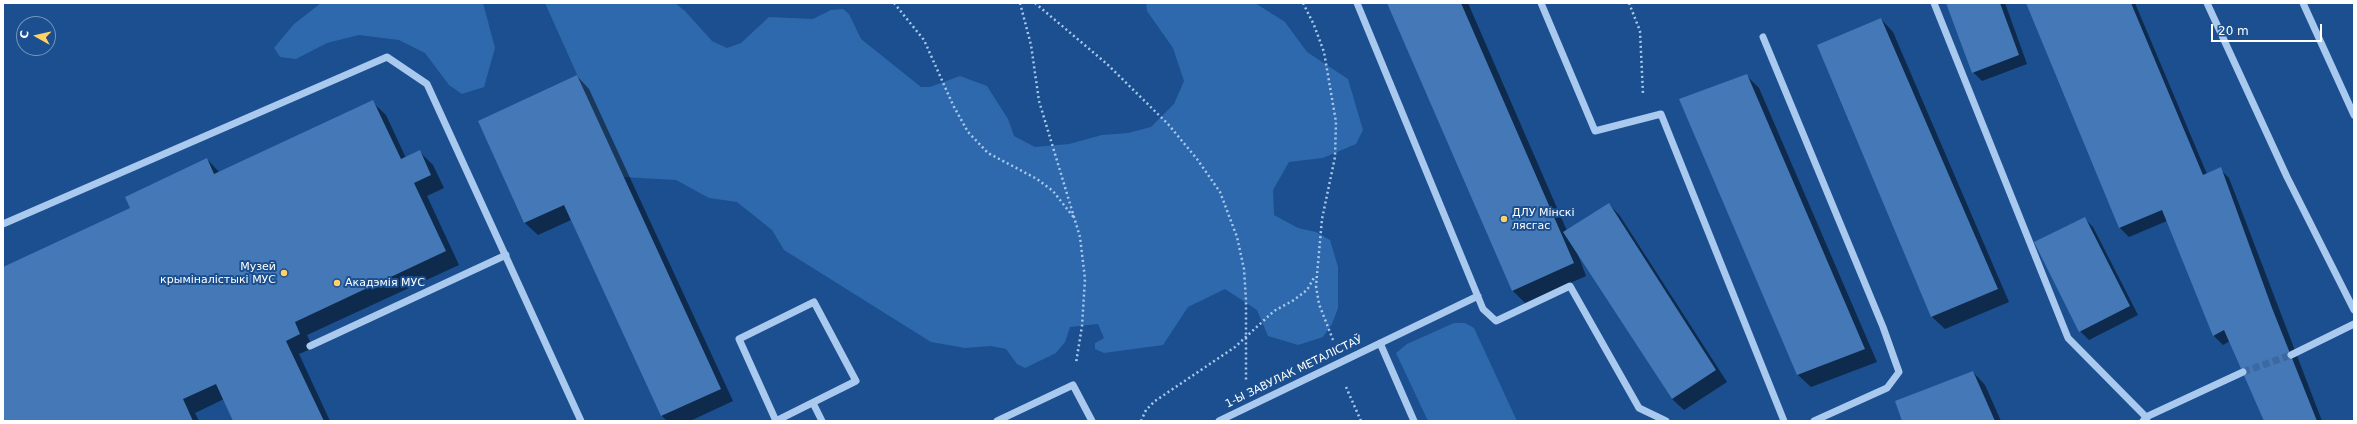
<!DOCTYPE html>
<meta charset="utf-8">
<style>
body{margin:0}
#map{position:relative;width:2357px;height:424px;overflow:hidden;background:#1b4f8f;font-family:"DejaVu Sans",sans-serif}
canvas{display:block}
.frame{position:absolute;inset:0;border:4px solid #fff;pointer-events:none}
.north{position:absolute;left:16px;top:16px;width:40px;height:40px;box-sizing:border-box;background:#1b4f8f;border:1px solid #7695bc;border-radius:50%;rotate:278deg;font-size:11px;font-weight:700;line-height:16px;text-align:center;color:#fff}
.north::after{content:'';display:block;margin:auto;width:14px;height:18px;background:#ffd166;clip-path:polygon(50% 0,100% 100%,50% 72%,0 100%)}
.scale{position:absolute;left:2211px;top:24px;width:111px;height:18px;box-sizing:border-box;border:2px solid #fff;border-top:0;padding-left:5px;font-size:12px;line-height:14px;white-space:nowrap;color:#fff;-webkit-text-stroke:3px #1b4f8f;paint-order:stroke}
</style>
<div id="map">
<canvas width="2357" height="424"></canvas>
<div class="frame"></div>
<div class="north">С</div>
<div class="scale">20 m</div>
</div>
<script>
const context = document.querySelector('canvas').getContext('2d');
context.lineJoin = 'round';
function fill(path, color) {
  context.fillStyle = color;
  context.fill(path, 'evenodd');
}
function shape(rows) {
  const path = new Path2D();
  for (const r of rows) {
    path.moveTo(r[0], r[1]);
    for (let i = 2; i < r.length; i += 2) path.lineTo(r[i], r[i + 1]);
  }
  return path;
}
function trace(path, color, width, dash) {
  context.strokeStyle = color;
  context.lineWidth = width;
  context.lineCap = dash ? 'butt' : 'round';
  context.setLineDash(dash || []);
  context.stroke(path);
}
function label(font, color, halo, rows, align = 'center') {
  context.font = font + ' "DejaVu Sans",sans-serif';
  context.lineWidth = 4;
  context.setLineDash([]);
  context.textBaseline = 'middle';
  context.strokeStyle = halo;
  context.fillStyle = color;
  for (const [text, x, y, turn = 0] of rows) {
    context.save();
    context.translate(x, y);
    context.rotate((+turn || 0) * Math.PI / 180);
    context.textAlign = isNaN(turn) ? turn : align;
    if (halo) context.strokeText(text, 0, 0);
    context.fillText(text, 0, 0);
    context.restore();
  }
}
fill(shape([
 [321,3,483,3,495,48,484,87,462,94,449,85,425,53,399,40,359,35,327,43,296,59,280,57,274,48,294,24],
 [545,3,675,3,685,11,712,41,727,48,741,43,769,17,813,19,831,10,843,9,849,14,861,39,921,87,930,87,960,76,987,86,1008,119,1014,136,1035,147,1069,144,1102,135,1128,133,1151,127,1174,104,1184,81,1173,48,1147,11,1146,3,1255,3,1285,22,1307,52,1348,79,1363,130,1356,144,1323,158,1289,162,1273,190,1274,215,1298,228,1316,232,1330,240,1338,267,1338,308,1332,324,1323,337,1298,345,1268,336,1257,310,1225,289,1188,307,1163,345,1104,353,1095,349,1095,343,1104,338,1098,324,1070,327,1065,342,1056,353,1025,368,1017,364,1006,349,991,346,965,348,931,342,784,250,772,230,737,202,709,198,676,180,623,177],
 [1454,323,1465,323,1474,328,1517,421,1428,421,1396,353,1407,344]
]), '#2e69ad');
fill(shape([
 [1388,3,1468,3,1567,231,1609,204,1620,216,1727,382,1684,410,1672,399,1576,249,1586,276,1525,303,1512,290],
 [1948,3,2005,3,2027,64,1982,81,1973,72],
 [2027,3,2135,3,2207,174,2220,169,2229,178,2322,421,2265,421,2230,341,2223,345,2214,336,2167,221,2129,237,2120,228],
 [1881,19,1893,32,2009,302,1945,329,1932,317,1819,45],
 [1746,75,1759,88,1877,362,1811,387,1798,375,1680,100],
 [577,76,589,89,733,401,690,421,667,421,662,416,571,220,538,235,525,223,479,122],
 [372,102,386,115,406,158,420,152,433,165,444,188,427,196,459,265,307,335,313,348,299,354,330,421,235,421,224,399,195,413,199,421,3,421,3,269,131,208,207,159,220,173],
 [2084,218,2093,227,2138,315,2089,340,2080,331],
 [1973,372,1985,385,2001,421,1903,421]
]), '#0007');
fill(shape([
 [1387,3,1461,3,1574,263,1512,291],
 [1946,3,2000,3,2019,55,1972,73],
 [2026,3,2131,3,2203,175,2221,167,2272,308,2317,421,2264,421,2224,330,2213,336,2162,210,2119,228],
 [1881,18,1998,289,1931,317,1817,45],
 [1747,74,1865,349,1797,375,1679,99],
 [577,75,721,389,661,416,564,205,524,223,478,121],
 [373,100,401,159,420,150,431,175,414,183,446,251,295,322,300,334,286,341,324,421,233,421,216,384,183,399,193,421,3,421,3,267,130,208,125,197,207,158,214,174],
 [1609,203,1716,370,1672,399,1563,232],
 [2085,217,2130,306,2079,332,2034,242],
 [1973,371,1995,421,1902,421,1895,401]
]), '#4478b7');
trace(shape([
 [2243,372,2291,355]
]), '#3d69a0', 7, [7, 3.5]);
trace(shape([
 [894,3,924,40,953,105,968,132,988,153,1037,179,1053,191,1075,219],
 [1020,3,1031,45,1039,101,1080,237,1085,279,1082,326,1076,363],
 [1035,3,1107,64,1168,124,1197,159,1220,192,1237,237,1244,269,1246,300,1246,382],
 [1303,3,1314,25,1324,52,1336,122,1335,157,1322,219,1316,286,1319,304,1333,340],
 [1629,3,1640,31,1643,94],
 [1346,387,1361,421],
 [1141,421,1146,410,1155,401,1235,347,1274,311,1294,300,1307,290,1315,276]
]), '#a9c9ee', 2.5, [2, 3]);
trace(shape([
 [1357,3,1483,309,1496,321,1570,286,1639,408,1666,421],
 [1541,3,1595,131,1661,114,1784,421],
 [1934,3,2068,338,2146,417,2147,421],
 [2207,3,2287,177,2354,310],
 [2303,3,2354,115],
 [1763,37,1883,327,1899,372,1887,388,1814,421],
 [3,224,387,57,427,84,581,421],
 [814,302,856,381,776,421,739,339,814,302],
 [1380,343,1414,421],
 [310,346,506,255],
 [2291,355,2354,324],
 [813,403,822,421],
 [997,421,1073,385,1092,421],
 [1219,421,1478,296],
 [2143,421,2146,417,2243,372]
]), '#a9c9ee', 7);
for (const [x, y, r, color] of [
 [1504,219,4,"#ffd166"],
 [284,273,4,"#ffd166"],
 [337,283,4,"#ffd166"]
]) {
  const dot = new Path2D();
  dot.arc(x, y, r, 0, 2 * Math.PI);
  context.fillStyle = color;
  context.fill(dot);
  trace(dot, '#1b4f8f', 1.5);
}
label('11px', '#fff', '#1b4f8f', [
 ["ДЛУ Мінскі",1512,213],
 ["лясгас",1512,226],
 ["Музей",276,267,"right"],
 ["крыміналістыкі МУС",276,280,"right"],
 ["Акадэмія МУС",345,283]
], 'left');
label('11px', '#fff', '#1b4f8f', [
 ["1-Ы ЗАВУЛАК МЕТАЛІСТАЎ",1294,372,-26]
]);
</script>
